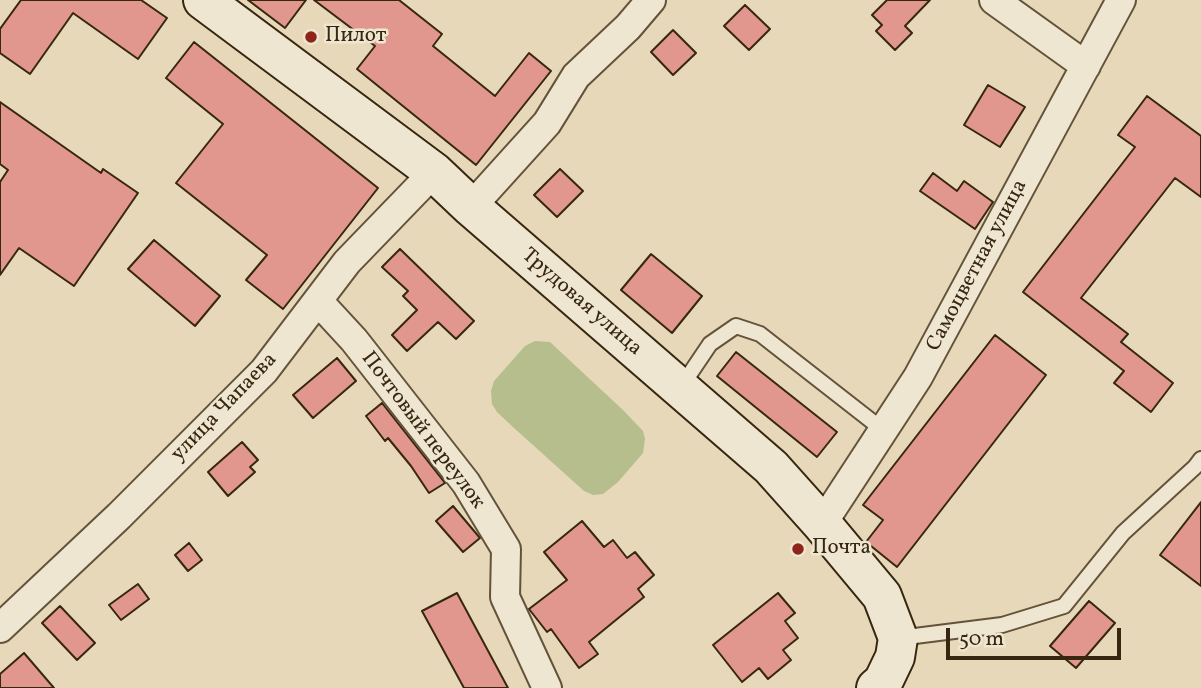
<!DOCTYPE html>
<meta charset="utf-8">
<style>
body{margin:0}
#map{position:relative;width:1201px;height:688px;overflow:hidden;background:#e6d8b9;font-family:Vollkorn,serif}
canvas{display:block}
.scale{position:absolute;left:946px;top:628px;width:175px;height:32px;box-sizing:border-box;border:4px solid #372710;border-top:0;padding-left:9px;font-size:21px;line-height:24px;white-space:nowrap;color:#372710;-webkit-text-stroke:5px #efe6d2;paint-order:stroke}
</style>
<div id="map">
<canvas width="1201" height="688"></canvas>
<div class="scale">50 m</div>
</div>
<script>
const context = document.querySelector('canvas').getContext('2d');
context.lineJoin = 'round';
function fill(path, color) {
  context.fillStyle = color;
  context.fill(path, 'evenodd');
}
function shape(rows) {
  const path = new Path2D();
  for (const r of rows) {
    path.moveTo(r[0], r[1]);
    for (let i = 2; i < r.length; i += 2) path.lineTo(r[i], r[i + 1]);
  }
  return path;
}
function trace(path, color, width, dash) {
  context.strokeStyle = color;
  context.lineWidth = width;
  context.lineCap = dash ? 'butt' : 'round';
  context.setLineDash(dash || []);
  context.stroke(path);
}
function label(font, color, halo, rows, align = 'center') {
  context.font = font + ' Vollkorn,serif';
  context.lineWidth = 5;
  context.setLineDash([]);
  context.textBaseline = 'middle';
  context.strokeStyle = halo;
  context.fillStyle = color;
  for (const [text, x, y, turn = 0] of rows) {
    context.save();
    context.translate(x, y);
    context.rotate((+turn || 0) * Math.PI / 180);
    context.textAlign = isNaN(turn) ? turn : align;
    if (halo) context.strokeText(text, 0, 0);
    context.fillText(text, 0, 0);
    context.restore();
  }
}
fill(shape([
 [535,341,550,342,623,410,643,431,645,439,643,453,618,482,603,494,593,495,584,491,514,428,497,412,492,404,491,391,494,381,525,346]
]), '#b7be8e');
const building = shape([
 [21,0,141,0,167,18,138,59,73,13,30,74,0,53,0,29,21,0],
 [248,0,306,0,285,28,248,0],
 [314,0,399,0,442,34,433,46,495,96,529,53,551,71,476,165,357,69,375,46,314,0],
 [887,0,930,0,905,26,912,33,895,50,876,31,882,25,872,15,887,0],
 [745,5,770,29,749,50,724,26,745,5],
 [673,30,696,53,673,75,651,52,673,30],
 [194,42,378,188,283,309,246,280,267,255,176,183,223,124,166,78,194,42],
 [988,85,1025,107,1000,147,964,125,988,85],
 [1147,96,1201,136,1201,197,1175,178,1081,298,1128,334,1121,342,1173,383,1151,412,1114,383,1124,371,1023,292,1135,147,1118,135,1147,96],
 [0,102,101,173,103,169,138,193,74,286,19,248,0,275,0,182,8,170,0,164,0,102],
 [560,169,583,191,557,217,534,195,560,169],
 [933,173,957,191,964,181,993,202,975,229,920,191,933,173],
 [154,240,220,296,195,326,128,269,154,240],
 [400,249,474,321,456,339,438,322,407,351,392,335,417,310,403,296,408,291,382,267,400,249],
 [651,254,702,296,672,333,621,290,651,254],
 [995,335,1046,375,897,567,866,542,883,520,863,505,995,335],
 [736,352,837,432,817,457,717,376,736,352],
 [337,358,356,381,313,418,293,395,337,358],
 [382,403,445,483,429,493,411,466,388,438,385,441,366,416,382,403],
 [242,442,258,460,250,467,255,472,228,496,208,472,242,442],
 [1201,502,1201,586,1160,555,1201,502],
 [453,506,480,538,463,552,436,521,453,506],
 [582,521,604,547,613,540,627,558,635,552,654,575,638,589,644,597,589,642,598,654,579,668,551,629,547,632,529,609,567,580,544,552,582,521],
 [189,543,202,560,188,571,175,555,189,543],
 [138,584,149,599,121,620,109,605,138,584],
 [457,593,508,688,464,688,422,611,457,593],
 [778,593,795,613,785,621,798,638,783,650,791,660,768,679,759,668,742,682,713,645,778,593],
 [1089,601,1115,623,1076,668,1050,646,1089,601],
 [60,606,95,643,77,660,42,623,60,606],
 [24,653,54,688,0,688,0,674,24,653]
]);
fill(building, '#e1978d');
trace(building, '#372710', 2);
const lane = shape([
 [681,387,710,344,736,326,760,334,883,430],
 [899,638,1002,625,1064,606,1123,533,1195,467,1201,459]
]);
const street = shape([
 [994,0,1086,66],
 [471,207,547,123,576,76,628,27,651,0],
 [318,301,354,340,466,483,506,549,505,597,547,688],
 [822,524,918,377,1121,0],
 [0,628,119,516,264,371,347,262,434,172]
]);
const secondary = shape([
 [203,0,434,172,471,207,771,467,822,524,882,596,898,638,895,657,883,682,876,688]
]);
trace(lane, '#63533a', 18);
trace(street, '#63533a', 32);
trace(secondary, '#372710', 42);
trace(lane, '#efe6d2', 14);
trace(street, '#efe6d2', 28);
trace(secondary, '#efe6d2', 38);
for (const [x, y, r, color] of [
 [311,37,7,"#8f2418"],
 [798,549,7,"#8f2418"]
]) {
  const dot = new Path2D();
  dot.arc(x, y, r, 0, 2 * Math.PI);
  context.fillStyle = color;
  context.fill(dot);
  trace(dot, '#efe6d2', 2.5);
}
label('21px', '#372710', '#efe6d2', [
 ["Пилот",325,37],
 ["Почта",812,549]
], 'left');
label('21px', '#372710', '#efe6d2', [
 ["Самоцветная улица",978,266,-62],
 ["Трудовая улица",581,303,41],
 ["улица Чапаева",225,408,-46],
 ["Почтовый переулок",422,431,53]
]);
</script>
